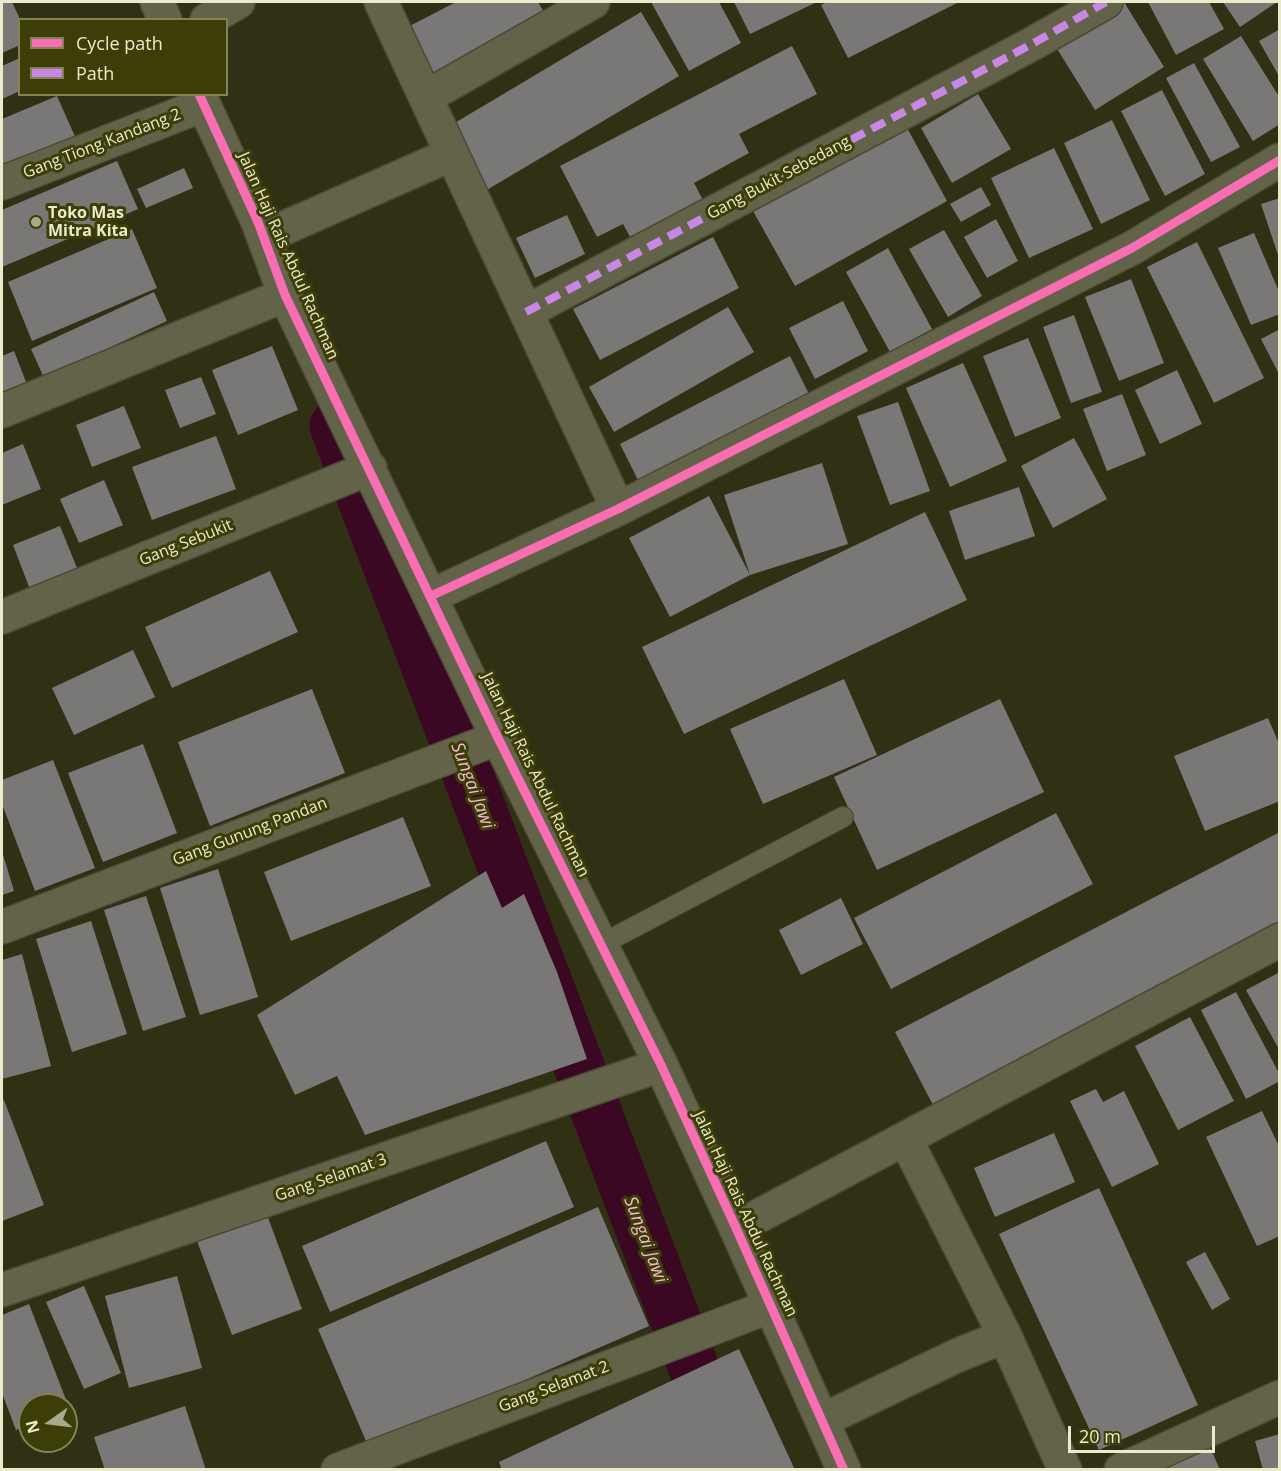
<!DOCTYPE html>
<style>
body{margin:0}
#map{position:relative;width:1281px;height:1471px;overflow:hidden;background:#303014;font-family:"Open Sans",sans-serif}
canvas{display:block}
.frame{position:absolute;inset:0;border:3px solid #eaebca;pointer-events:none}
.legend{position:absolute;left:18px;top:18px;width:210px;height:78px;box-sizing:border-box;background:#3d3d07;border:2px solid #828355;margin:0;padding:8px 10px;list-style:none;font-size:18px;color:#eaebca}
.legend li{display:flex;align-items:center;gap:12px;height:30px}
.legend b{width:30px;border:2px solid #828355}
.north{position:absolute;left:18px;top:1393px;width:60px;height:60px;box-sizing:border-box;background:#3d3d07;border:2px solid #828355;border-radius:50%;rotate:256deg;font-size:16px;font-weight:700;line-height:24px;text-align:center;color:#eaebca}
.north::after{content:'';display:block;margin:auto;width:21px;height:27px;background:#a9aa8a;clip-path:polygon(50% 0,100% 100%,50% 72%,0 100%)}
.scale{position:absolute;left:1068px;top:1426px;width:147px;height:27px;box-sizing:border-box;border:3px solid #eaebca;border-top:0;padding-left:8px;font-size:18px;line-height:21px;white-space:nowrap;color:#eaebca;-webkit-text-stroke:4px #3d3d07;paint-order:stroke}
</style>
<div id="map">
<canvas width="1281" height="1471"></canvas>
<div class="frame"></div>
<ul class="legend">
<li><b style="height:8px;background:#f96db3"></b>Cycle path</li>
<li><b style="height:8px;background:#c787e3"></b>Path</li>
</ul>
<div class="north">N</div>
<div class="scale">20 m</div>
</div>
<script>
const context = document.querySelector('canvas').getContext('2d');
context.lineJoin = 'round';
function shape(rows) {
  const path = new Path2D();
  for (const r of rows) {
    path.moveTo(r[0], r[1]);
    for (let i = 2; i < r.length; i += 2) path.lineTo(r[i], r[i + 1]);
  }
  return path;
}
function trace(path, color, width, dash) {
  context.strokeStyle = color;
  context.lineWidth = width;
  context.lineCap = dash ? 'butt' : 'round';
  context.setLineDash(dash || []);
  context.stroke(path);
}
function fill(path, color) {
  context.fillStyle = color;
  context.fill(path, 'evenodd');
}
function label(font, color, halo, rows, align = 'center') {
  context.font = font + ' "Open Sans",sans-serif';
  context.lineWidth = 6;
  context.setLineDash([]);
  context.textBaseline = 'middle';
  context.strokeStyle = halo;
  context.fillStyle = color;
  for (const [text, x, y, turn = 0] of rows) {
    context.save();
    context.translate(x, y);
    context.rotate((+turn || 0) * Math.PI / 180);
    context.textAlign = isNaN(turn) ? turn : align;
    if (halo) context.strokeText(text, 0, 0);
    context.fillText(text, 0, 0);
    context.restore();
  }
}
trace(shape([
 [335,426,706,1400,726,1430]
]), '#3a0823', 51);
fill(shape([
 [2,2,12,2,20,19,20,45,2,53],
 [456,2,538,2,546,16,427,78,402,30],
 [651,2,719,2,741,43,689,71],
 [734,2,817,2,750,34],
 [827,2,959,2,848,58,821,5],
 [1112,2,1124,2,1164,67,1095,110,1051,39],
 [1148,2,1209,2,1224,29,1176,55],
 [1223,2,1277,2,1240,27],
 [641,12,679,76,485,191,448,127],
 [1280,29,1280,78,1259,41],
 [1241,36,1280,98,1280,124,1253,141,1203,59],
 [792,46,817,94,739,134,749,153,694,183,706,206,634,244,623,224,597,237,560,166],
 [20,58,20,91,2,99,2,66],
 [1194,63,1240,147,1211,162,1166,78],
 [1162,90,1205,174,1165,196,1121,111],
 [978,94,1011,149,952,183,921,128],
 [57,96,77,141,2,173,2,119],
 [1112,120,1150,200,1101,224,1064,143],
 [906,126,947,201,795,286,753,211],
 [1054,148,1093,229,1029,258,991,178],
 [117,161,138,209,2,267,2,210],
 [184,168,193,188,146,208,137,189],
 [981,187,991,205,961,222,950,204],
 [1280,198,1280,258,1279,258,1261,204],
 [567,215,585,254,535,278,516,238],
 [996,219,1018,261,987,278,964,237],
 [132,229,157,288,32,341,8,282],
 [944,230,982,296,948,317,909,249],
 [1254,233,1280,294,1280,314,1251,325,1218,248],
 [713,237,739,288,600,360,573,309],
 [1197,242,1264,378,1214,403,1147,267],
 [888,248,932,329,890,352,846,272],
 [1131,279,1164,363,1119,381,1085,297],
 [154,292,167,321,44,378,31,349],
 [843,301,868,351,815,379,789,328],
 [728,307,754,352,614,432,589,387],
 [1074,315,1102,392,1071,403,1043,327],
 [1280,329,1280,376,1261,339],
 [1028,338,1061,418,1015,437,983,356],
 [272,346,298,410,238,435,212,370],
 [14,351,30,392,2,403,2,356],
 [790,356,810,396,640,484,620,444],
 [963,363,1007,461,950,487,906,388],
 [1177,370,1202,424,1160,444,1135,390],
 [201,377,216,414,180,428,165,390],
 [1122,394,1146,455,1107,471,1083,409],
 [898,402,930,491,890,505,857,416],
 [124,406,141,448,92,467,76,425],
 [216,436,236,489,152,520,132,467],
 [1074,438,1107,499,1053,528,1021,466],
 [23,444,41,489,2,505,2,453],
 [822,463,848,544,750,575,670,617,629,538,709,496,750,575,724,495],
 [104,480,123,525,79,543,60,499],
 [1019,487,1035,536,965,560,949,511],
 [925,512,967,600,684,734,642,647],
 [60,526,79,573,31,592,13,545],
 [270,571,298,632,172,688,145,627],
 [133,650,155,697,74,735,52,688],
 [844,679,877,755,763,804,730,729],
 [312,689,345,773,210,826,178,742],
 [1000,699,1044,792,877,870,834,777],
 [1268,718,1280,746,1280,801,1205,831,1174,756],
 [143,744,177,833,103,862,68,773],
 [53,760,95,868,35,891,2,804,2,780],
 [1056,813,1093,884,891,989,854,918],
 [403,817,431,886,291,941,264,872],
 [1280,832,1280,928,934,1107,895,1032],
 [2,851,14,891,2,895],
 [218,869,258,997,200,1015,160,888],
 [486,871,502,908,524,894,557,972,587,1059,365,1135,337,1076,295,1095,257,1015],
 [146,896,186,1017,143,1031,104,910],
 [841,898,863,944,801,975,779,930],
 [91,921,127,1034,72,1052,36,939],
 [22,954,51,1066,2,1079,2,960],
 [1280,972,1280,1051,1246,990],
 [1236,992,1280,1075,1280,1081,1246,1099,1201,1010],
 [1190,1017,1234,1101,1178,1130,1135,1046],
 [1096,1089,1103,1102,1124,1091,1159,1164,1112,1187,1070,1101],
 [4,1100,44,1205,2,1221,2,1101],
 [1262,1111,1280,1148,1280,1236,1257,1246,1206,1137],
 [1054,1133,1075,1182,995,1217,974,1168],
 [546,1141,574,1207,330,1312,302,1246],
 [1099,1188,1198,1405,1099,1450,999,1234],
 [598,1207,649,1326,369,1448,318,1329],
 [267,1215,302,1309,232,1335,197,1241],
 [1205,1252,1230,1299,1212,1310,1186,1262],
 [177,1276,202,1368,129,1388,105,1296],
 [84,1286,121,1373,84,1389,46,1302],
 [29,1304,70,1410,66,1411,66,1405,30,1405,30,1425,16,1430,2,1393,2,1315],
 [739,1349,795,1470,502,1470,499,1462],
 [185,1406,206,1470,105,1470,94,1437],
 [1280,1434,1280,1470,1263,1470,1255,1441],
 [1206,1438,1220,1470,1137,1470]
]), '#797876');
const service = shape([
 [602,944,843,817]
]);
const minor = shape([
 [381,2,618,509],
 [207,20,238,2],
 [426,97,593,2],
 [2,183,203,105],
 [264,237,452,154],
 [526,312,1032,44,1106,2],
 [2,411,285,295],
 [431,596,618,509,1132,248,1280,160],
 [2,617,370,468],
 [2,927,498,738],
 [906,1140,1005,1336,1065,1470],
 [736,1228,1280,940],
 [2,1290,661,1065],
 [823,1420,956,1356,1005,1336],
 [338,1470,771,1306],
 [1121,1470,1280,1397]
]);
const tertiary = shape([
 [157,2,165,20],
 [199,94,258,222,285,295,498,738,661,1065,736,1228,844,1470]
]);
trace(service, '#4b4b35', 22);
trace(minor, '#4b4b35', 36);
trace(tertiary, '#4b4b35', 36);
trace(service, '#63634a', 20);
trace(minor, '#63634a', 33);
trace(tertiary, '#63634a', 33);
trace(shape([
 [526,312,1032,44,1106,2]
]), '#c787e3', 8, [15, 8]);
trace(shape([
 [199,94,258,222,285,295,498,738,661,1065,736,1228,844,1470],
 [431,596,618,509,1132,248,1280,160]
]), '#f96db3', 9);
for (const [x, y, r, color] of [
 [36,222,6,"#a9aa8a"]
]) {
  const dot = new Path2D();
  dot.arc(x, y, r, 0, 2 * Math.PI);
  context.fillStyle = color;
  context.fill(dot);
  trace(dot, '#3d3d07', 2);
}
label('16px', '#eaebca', '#3d3d07', [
 ["Gang Tiong Kandang 2",102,144,-21],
 ["Gang Bukit Sebedang",779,178,-28],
 ["Jalan Haji Rais Abdul Rachman",288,256,66],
 ["Gang Sebukit",186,543,-22],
 ["Jalan Haji Rais Abdul Rachman",535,775,64],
 ["Gang Gunung Pandan",250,832,-21],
 ["Gang Selamat 3",331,1178,-19],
 ["Jalan Haji Rais Abdul Rachman",745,1214,65],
 ["Gang Selamat 2",554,1387,-21]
]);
label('bold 16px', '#eaebca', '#3d3d07', [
 ["Toko Mas",48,213],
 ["Mitra Kita",48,231]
], 'left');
label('italic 18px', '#f4bbd6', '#3d3d07', [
 ["Sungai Jawi",472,786,69],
 ["Sungai Jawi",645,1240,69]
]);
</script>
